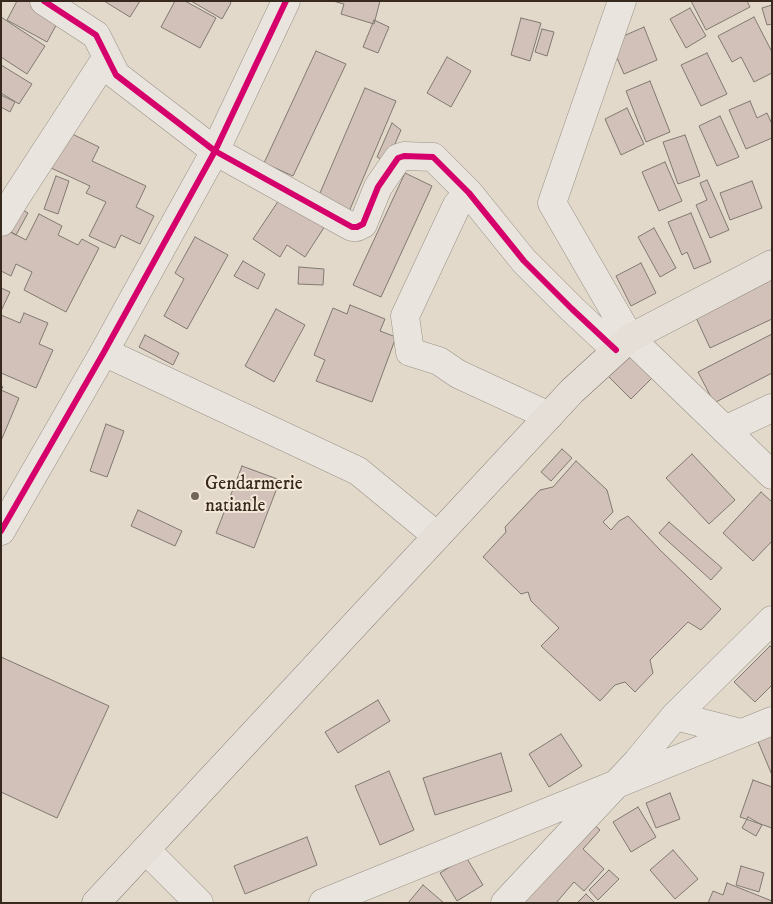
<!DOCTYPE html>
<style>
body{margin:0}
#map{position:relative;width:773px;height:904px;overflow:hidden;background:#e2d9cb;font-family:"IM FELL DW Pica",serif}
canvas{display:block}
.frame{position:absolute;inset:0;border:2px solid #37291e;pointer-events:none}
</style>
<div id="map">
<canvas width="773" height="904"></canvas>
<div class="frame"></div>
</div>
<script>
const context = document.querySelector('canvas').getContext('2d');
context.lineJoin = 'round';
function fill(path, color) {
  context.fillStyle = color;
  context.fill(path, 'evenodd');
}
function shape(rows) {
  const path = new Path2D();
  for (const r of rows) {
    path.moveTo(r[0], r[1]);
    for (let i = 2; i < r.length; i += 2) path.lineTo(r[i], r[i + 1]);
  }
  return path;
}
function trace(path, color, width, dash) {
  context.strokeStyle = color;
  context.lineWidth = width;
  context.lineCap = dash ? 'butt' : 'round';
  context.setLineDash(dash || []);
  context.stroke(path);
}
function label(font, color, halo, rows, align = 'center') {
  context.font = font + ' "IM FELL DW Pica",serif';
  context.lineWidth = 4;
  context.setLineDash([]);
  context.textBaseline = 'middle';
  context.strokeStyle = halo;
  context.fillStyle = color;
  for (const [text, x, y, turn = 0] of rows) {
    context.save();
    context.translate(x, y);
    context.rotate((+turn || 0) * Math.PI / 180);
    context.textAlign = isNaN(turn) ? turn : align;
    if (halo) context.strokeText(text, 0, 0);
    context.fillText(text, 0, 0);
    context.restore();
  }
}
const building = shape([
 [17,1,29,1,60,18,47,42,7,20,17,1],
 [104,1,140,1,130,17,104,1],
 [175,1,185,1,216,18,200,48,161,27,175,1],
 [191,1,229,1,231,3,222,19,191,1],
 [333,1,380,1,374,24,341,14,344,4,333,1],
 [691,1,747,1,750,7,706,30,691,1],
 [772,5,772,24,767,25,762,8,772,5],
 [690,8,706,36,686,48,670,19,690,8],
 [1,17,45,46,27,74,1,57,1,17],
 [754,17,772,52,772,73,754,82,741,57,732,62,718,36,754,17],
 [521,18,541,23,530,61,511,55,521,18],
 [374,20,389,27,378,53,363,47,374,20],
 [644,27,657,60,624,74,610,42,644,27],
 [542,29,554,32,547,56,535,52,542,29],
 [316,51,346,64,293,176,264,163,316,51],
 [707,53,727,94,701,106,681,65,707,53],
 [447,57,471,71,451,107,427,93,447,57],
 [1,65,32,84,19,104,1,93,1,65],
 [650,81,670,132,646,142,626,91,650,81],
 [365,88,396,101,348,214,317,200,365,88],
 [1,95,15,102,10,112,1,107,1,95],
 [750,101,757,118,767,113,772,124,772,138,746,149,729,110,750,101],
 [627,108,644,144,621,155,605,119,627,108],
 [720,116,739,157,717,166,699,126,720,116],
 [392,123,401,130,387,162,377,157,392,123],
 [68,132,99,147,92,161,146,186,136,207,154,216,140,244,121,235,115,248,89,236,106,202,86,193,90,186,51,168,68,132],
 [685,135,700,176,678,184,663,142,685,135],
 [665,162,682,201,659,211,642,172,665,162],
 [405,173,432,186,381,297,353,285,405,173],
 [56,176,69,181,58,214,44,209,56,176],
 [707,180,729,230,710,238,696,205,707,200,700,183,707,180],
 [752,181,762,208,730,220,720,193,752,181],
 [281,197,325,226,305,257,287,245,280,257,253,239,281,197],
 [17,207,28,213,16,235,5,229,17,207],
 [691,213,711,262,694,269,687,252,682,255,668,222,691,213],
 [39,214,62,226,58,235,78,245,82,239,99,248,66,312,24,290,32,272,16,264,11,276,1,271,1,227,26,240,39,214],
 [654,228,676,268,660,277,638,237,654,228],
 [195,237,228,255,187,329,164,316,184,279,175,273,195,237],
 [243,261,265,274,258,289,234,276,243,261],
 [641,263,656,293,631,306,616,276,641,263],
 [299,267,324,269,323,285,298,284,299,267],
 [772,274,772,319,710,348,693,311,772,274],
 [1,288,10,292,1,311,1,288],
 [350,305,385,319,380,331,396,337,372,402,316,381,325,360,314,355,333,308,347,314,350,305],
 [276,309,305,325,274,382,245,366,276,309],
 [24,313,48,323,39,344,53,350,36,388,1,373,1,315,20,323,24,313],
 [772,334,772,373,714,403,698,372,772,334],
 [145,335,179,353,173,365,139,347,145,335],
 [626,351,653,377,631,399,605,373,626,351],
 [1,386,3,387,1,390,19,398,1,441,1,386],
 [106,424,124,431,107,477,90,471,106,424],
 [562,449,572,458,551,481,541,472,562,449],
 [692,454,735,500,709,524,666,478,692,454],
 [576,461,607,490,613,512,603,522,611,530,619,521,628,516,660,550,721,609,701,630,688,622,650,660,653,673,635,692,625,682,615,685,600,701,541,646,559,628,531,601,528,592,521,594,483,557,506,532,505,527,540,490,553,487,576,461],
 [242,466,280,480,254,548,216,533,242,466],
 [761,492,772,502,772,541,753,561,723,533,761,492],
 [138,510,182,531,175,546,131,526,138,510],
 [669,522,722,568,711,580,659,533,669,522],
 [770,646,772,648,772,685,755,702,734,682,770,646],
 [1,657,109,706,57,818,1,792,1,657],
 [378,700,390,721,338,753,325,732,378,700],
 [772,725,772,775,754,732,772,725],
 [561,734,582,766,549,787,529,754,561,734],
 [501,753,512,791,435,815,423,778,501,753],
 [389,771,414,830,380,845,355,786,389,771],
 [753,780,772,787,772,828,740,817,753,780],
 [670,793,680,819,656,828,646,803,670,793],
 [638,807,656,837,631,852,613,822,638,807],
 [748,817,762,825,756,836,742,828,748,817],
 [592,823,600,830,583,849,604,869,584,891,574,882,556,903,519,903,592,823],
 [307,837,317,865,245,894,234,866,307,837],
 [673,850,698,879,675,899,650,870,673,850],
 [466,857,483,885,457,901,440,873,466,857],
 [741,866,764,873,759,892,736,885,741,866],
 [609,870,619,879,598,900,589,890,609,870],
 [727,883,772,901,772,903,708,903,713,891,723,895,727,883],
 [423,885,444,903,408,903,423,885],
 [586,894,595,903,577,903,586,894]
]);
fill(building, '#d2c1b8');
trace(building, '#807970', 1);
const minor = shape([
 [44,1,96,35,116,75,215,151,352,227,357,227,363,224,378,187,398,158,404,156,433,157,469,193,524,261,572,309,616,350],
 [622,1,552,203,630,338,772,475],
 [469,193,457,205,405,316,410,352,439,361,458,374,549,416],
 [1,222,16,197,107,57],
 [104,352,358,471,437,536],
 [725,430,772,408],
 [1,531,104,352,215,151,286,1],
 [675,716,741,733],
 [146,850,199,903],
 [323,903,772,721],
 [505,903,637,762,675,716,772,620]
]);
const major = shape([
 [96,903,572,391,630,338,772,264]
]);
trace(minor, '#989187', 29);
trace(major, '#807970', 29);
trace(minor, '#e9e4dd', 28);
trace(major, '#e5dfd7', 28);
trace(shape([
 [44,1,96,35,116,75,215,151,352,227,357,227,363,224,378,187,398,158,404,156,433,157,469,193,524,261,572,309,616,350],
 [1,531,104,352,215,151,286,1]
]), '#d6006c', 6);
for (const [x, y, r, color] of [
 [195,496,5,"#73675b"]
]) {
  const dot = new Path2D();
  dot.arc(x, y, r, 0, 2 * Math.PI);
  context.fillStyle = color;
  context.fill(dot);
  trace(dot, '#f3e8d7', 2);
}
label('19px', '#37291e', '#f3e8d7', [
 ["Gendarmerie",205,485],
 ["natianle",205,507]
], 'left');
</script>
